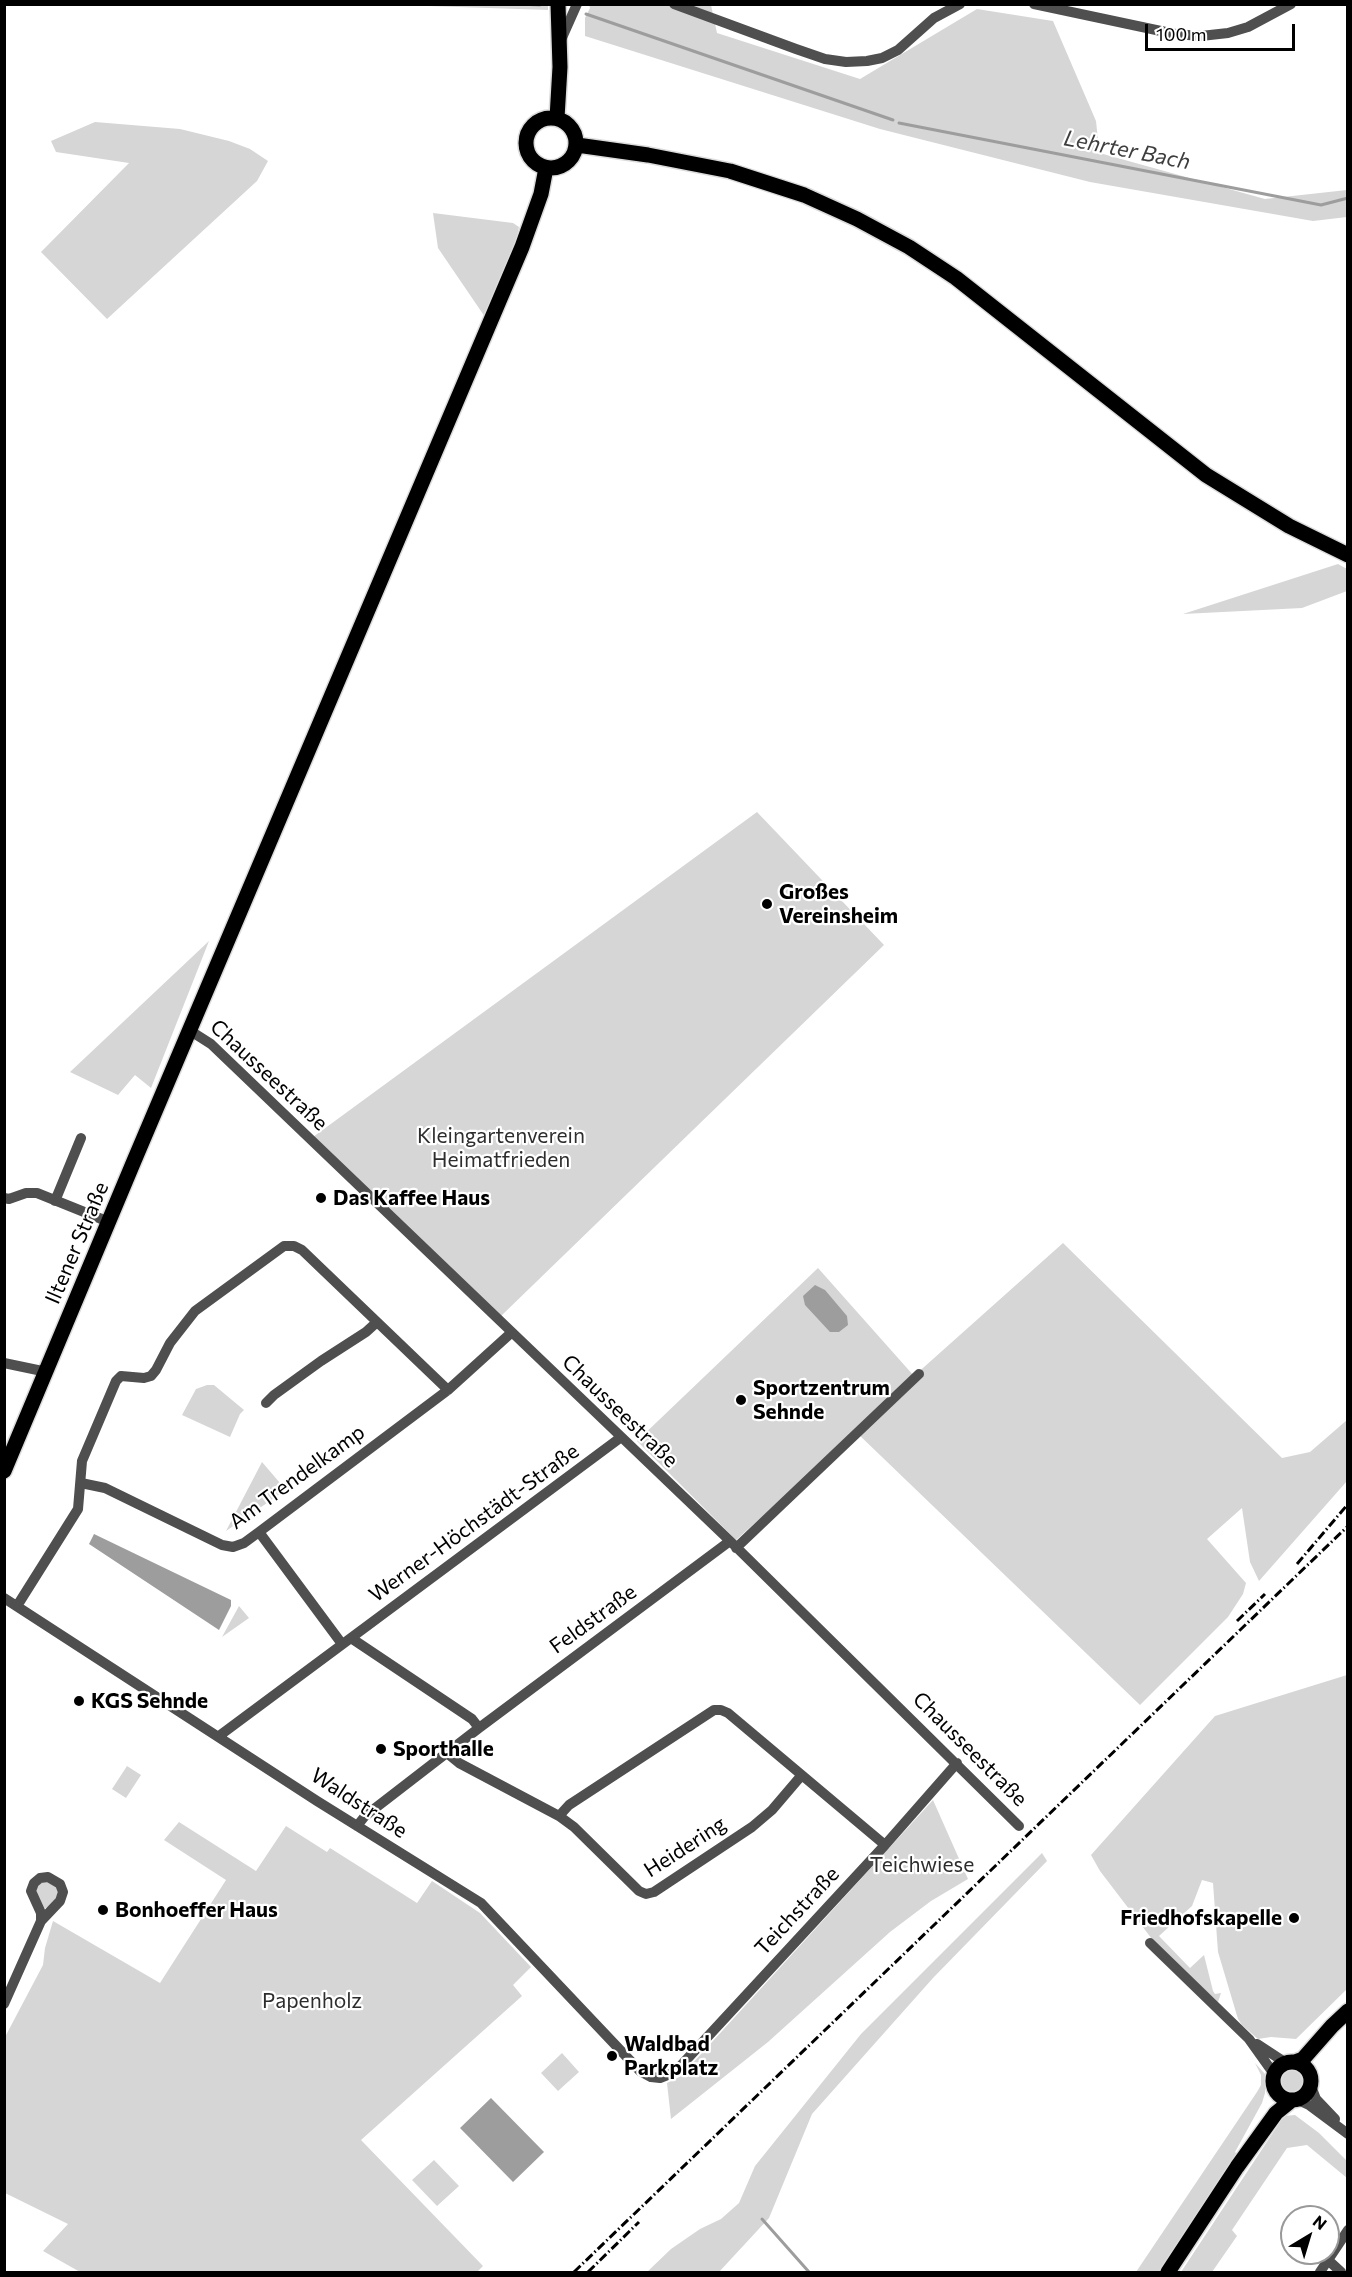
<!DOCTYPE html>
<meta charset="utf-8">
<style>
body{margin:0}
#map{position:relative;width:1352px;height:2277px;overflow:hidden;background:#fff;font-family:Commissioner,sans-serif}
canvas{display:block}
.frame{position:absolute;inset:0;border:6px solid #000;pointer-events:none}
.north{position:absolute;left:1280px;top:2205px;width:60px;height:60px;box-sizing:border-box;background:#fff;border:2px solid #999;border-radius:50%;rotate:38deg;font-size:16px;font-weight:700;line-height:24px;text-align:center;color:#000}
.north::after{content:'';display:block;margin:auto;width:21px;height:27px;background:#000;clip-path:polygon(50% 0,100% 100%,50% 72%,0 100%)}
.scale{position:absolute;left:1145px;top:24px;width:150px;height:27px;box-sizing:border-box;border:3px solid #000;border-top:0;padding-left:8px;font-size:18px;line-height:21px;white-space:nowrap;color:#000;-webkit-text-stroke:4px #fff;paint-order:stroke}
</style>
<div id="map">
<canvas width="1352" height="2277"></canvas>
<div class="frame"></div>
<div class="north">N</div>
<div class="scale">100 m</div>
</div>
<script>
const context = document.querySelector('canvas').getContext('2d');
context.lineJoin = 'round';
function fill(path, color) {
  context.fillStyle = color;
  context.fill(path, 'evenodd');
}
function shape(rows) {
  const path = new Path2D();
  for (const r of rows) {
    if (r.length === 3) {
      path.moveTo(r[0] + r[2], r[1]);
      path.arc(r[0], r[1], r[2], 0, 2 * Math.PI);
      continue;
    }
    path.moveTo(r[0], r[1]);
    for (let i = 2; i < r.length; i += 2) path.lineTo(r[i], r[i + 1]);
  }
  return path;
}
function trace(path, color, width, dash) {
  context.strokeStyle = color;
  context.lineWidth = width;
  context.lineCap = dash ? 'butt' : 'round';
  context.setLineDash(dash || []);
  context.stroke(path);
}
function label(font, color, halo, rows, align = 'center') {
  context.font = font + ' Commissioner,sans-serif';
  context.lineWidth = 4.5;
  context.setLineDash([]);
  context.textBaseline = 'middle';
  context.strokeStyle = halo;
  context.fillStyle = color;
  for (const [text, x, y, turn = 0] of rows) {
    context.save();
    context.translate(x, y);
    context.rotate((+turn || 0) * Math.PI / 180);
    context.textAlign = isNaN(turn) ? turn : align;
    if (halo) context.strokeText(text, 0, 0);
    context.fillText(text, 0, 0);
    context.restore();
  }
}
fill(shape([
 [548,5,548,10,398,5,548,4],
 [589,5,711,5,717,33,860,79,977,9,1053,21,1096,121,1098,140,1096,152,1265,199,1347,190,1347,217,1313,221,1090,182,880,129,585,36,585,18,590,8],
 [95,122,180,129,229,141,250,149,268,161,257,181,107,319,41,252,129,163,56,152,51,141],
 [433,213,513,223,519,227,516,242,485,317,438,248],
 [1338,564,1347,569,1347,591,1302,608,1183,614],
 [757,812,884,945,501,1316,313,1137],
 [209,941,151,1088,135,1075,118,1095,70,1072],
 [1063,1243,1282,1458,1310,1452,1347,1420,1347,1481,1259,1581,1250,1562,1242,1508,1207,1539,1246,1583,1243,1594,1228,1617,1140,1705,856,1432,736,1540,637,1441,818,1268,914,1376],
 [207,1385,214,1385,244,1410,240,1414,230,1437,182,1415,196,1389],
 [262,1462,286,1490,226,1531],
 [239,1606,249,1618,222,1637],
 [1347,1675,1347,1989,1296,2039,1271,2037,1258,2039,1242,2025,1238,2019,1218,1952,1213,1883,1202,1880,1192,1906,1159,1936,1190,1968,1204,1955,1213,1991,1215,1994,1221,1993,1218,2002,1155,1943,1100,1871,1091,1855,1215,1716],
 [127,1766,141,1775,126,1798,112,1789],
 [933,1800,968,1879,931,1901,890,1932,768,2042,671,2119,667,2083,681,2076],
 [179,1822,256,1871,286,1826,327,1852,330,1848,417,1903,432,1881,480,1913,531,1967,513,1985,522,1996,361,2140,483,2266,477,2272,80,2272,43,2251,68,2224,5,2193,5,2037,43,1965,45,1948,53,1921,160,1983,226,1880,164,1840],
 [1042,1853,1047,1861,933,1978,812,2114,769,2218,719,2272,647,2272,671,2249,700,2229,721,2219,739,2203,755,2166,861,2034],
 [44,1880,55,1883,59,1891,53,1904,42,1910,38,1902,35,1886],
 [562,2053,579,2072,558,2091,541,2073],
 [1255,2063,1265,2074,1265,2093,1262,2103,1235,2152,1238,2155,1162,2272,1136,2272,1257,2092,1261,2085,1261,2075],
 [1293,2081,12],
 [1295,2115,1319,2133,1347,2161,1347,2178,1307,2145,1287,2148,1232,2230,1237,2236,1212,2272,1181,2272,1284,2116],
 [434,2160,459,2186,437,2206,412,2180]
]), '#d6d6d6');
fill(shape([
 [815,1285,825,1290,847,1316,848,1325,839,1332,830,1332,805,1305,803,1296],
 [94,1534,231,1600,231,1606,219,1630,89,1544],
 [491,2098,544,2152,513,2182,460,2128]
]), '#9d9d9d');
trace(shape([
 [519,4,540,5],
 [586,14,893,120],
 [899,123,1321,205,1348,198],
 [762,2219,809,2272]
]), '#9d9d9d', 3);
const primary = shape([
 [551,143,25],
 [557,118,560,67,558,4],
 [577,145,648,155,730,171,804,195,857,219,909,247,956,278,1206,475,1289,526,1348,555],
 [4,1471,134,1161,522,247,541,194,546,168],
 [1292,2081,19],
 [1295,2062,1303,2059,1332,2026,1348,2011],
 [1168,2272,1237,2167,1276,2113,1292,2100]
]);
trace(primary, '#dbdbdb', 18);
trace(shape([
 [674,4,796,49,825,59,846,62,867,61,882,58,898,50,934,18,960,4],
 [1034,4,1175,34,1201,36,1228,33,1248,27,1291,4],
 [561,40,577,4],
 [189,1030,211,1044,730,1541,1019,1826],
 [4,1198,9,1199,26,1193,37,1193,109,1222],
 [55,1201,81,1138],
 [4,1363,47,1372],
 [266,1403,274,1395,321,1361,366,1332,377,1322],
 [81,1483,105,1488,222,1545,233,1547,244,1543,259,1532,448,1390,511,1333],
 [259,1532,342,1644],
 [736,1548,919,1374],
 [4,1598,317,1801,481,1903,640,2071,651,2077,660,2078,675,2072,885,1845,957,1763],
 [17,1606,78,1509,82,1461,116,1381,121,1376,144,1378,151,1376,156,1370,170,1343,195,1311,284,1246,294,1246,302,1250,448,1390],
 [351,1638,472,1719,479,1728],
 [219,1736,620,1438],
 [448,1754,459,1763,559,1816,574,1827,639,1891,646,1894,654,1892,752,1827,772,1810,801,1776],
 [559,1816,569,1805,714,1710,721,1710,728,1713,885,1845],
 [357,1826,365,1816,479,1728,730,1541],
 [1150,1943,1249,2039,1274,2074],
 [4,2004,41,1921,60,1901,63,1892,60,1884,48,1877,40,1878,34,1883,31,1891,41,1913,41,1921],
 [1257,2044,1286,2063],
 [1311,2086,1316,2099,1335,2119],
 [1298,2100,1309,2105,1348,2134],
 [1328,2260,1341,2272],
 [1320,2272,1348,2230]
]), '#4f4f4f', 10);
trace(primary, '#000', 15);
trace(shape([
 [1297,1564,1348,1504],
 [1237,1621,1265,1594],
 [574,2272,1348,1526],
 [588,2272,639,2222]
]), '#000', 3, [9, 3, 1.5, 3]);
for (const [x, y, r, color] of [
 [767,904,6,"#000"],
 [321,1198,6,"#000"],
 [741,1400,6,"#000"],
 [79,1701,6,"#000"],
 [381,1749,6,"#000"],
 [103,1910,6,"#000"],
 [1294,1918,6,"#000"],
 [612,2056,6,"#000"]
]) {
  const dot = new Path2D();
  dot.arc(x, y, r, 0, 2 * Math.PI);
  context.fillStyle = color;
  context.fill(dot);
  trace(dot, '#fff', 2);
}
label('bold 21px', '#000', '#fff', [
 ["Großes",779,892],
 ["Vereinsheim",779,916],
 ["Das Kaffee Haus",333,1198],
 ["Sportzentrum",753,1388],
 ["Sehnde",753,1412],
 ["KGS Sehnde",91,1701],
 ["Sporthalle",393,1749],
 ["Bonhoeffer Haus",115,1910],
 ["Friedhofskapelle",1282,1918,"right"],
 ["Waldbad",624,2044],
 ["Parkplatz",624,2068]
], 'left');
label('21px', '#000', '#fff', [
 ["Chausseestraße",269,1075,43],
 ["Iltener Straße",77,1243,-67],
 ["Chausseestraße",620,1411,44],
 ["Am Trendelkamp",297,1477,-36],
 ["Werner-Höchstädt-Straße",474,1523,-36],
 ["Feldstraße",593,1619,-36],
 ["Chausseestraße",970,1749,45],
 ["Waldstraße",359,1803,33],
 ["Heidering",685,1847,-33],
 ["Teichstraße",797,1911,-47]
]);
label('21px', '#2d2d2d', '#fff', [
 ["Kleingartenverein",501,1136],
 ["Heimatfrieden",501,1160],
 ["Teichwiese",922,1865],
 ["Papenholz",312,2001]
]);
label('italic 22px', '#3e3e3e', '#fff', [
 ["Lehrter Bach",1127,150,11]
]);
</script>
